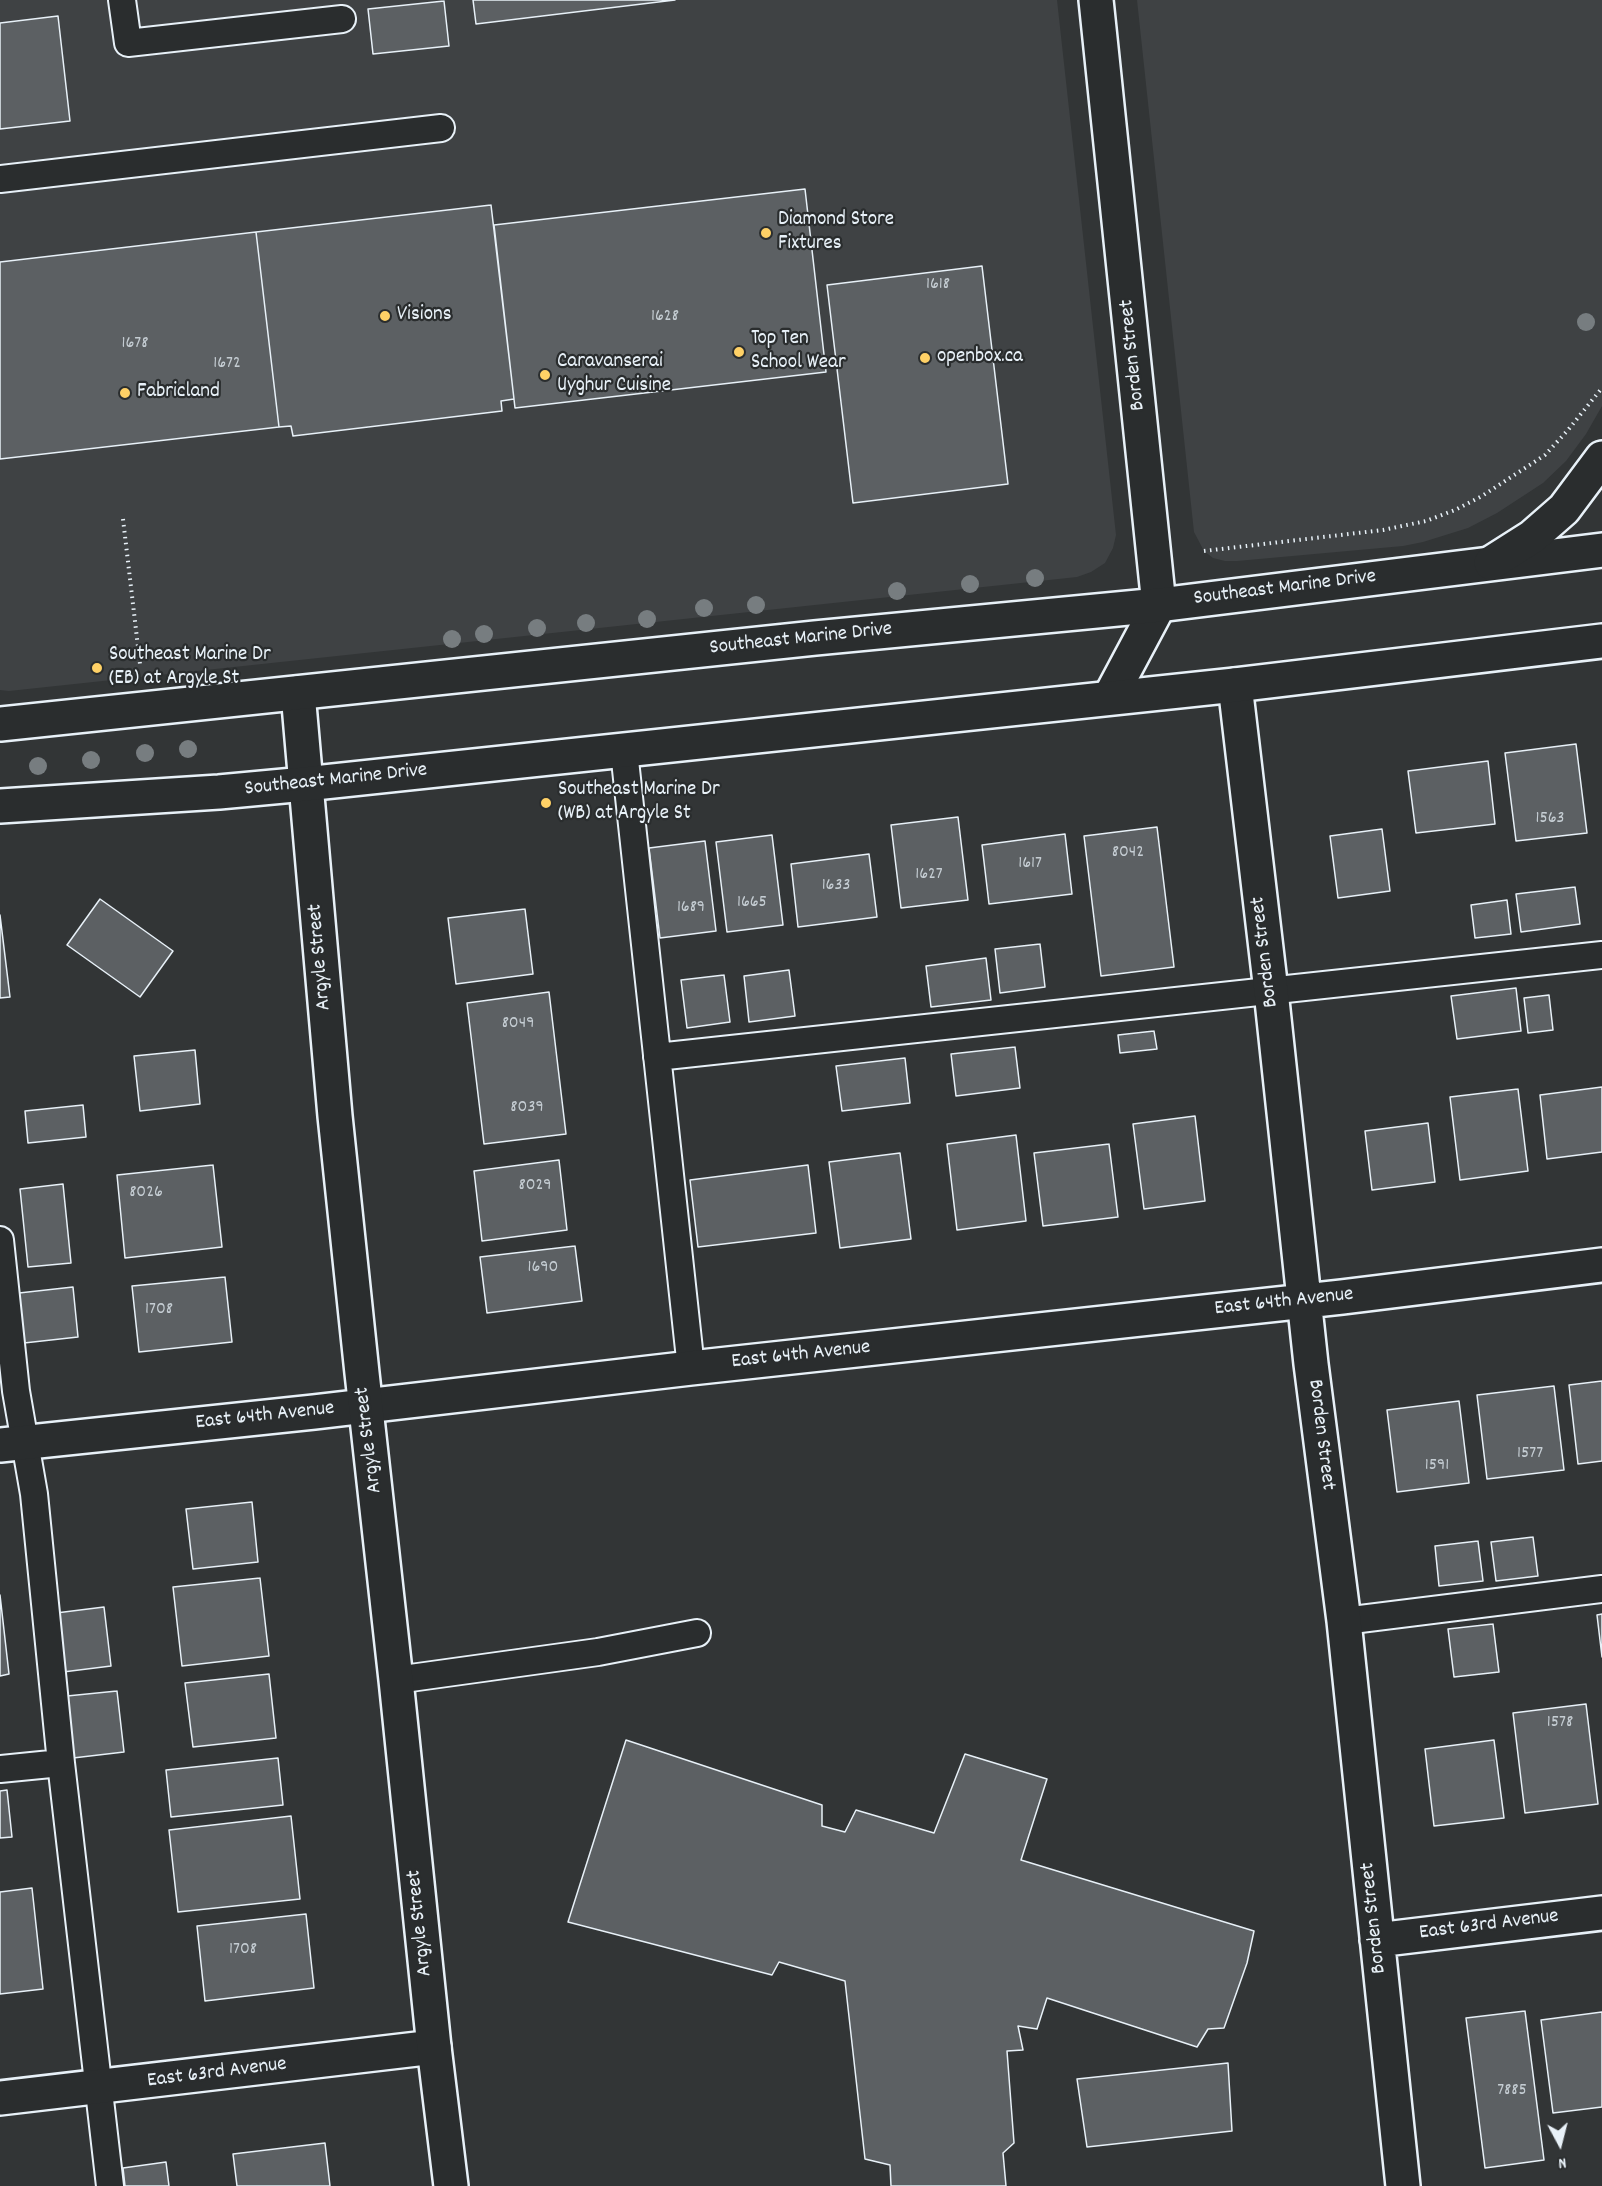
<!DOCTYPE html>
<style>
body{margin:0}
#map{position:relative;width:1602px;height:2186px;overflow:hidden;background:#323536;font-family:Dekko,sans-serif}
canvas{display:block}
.north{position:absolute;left:1530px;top:2114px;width:60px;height:60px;-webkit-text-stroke:4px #2a2d2e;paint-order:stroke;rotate:173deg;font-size:16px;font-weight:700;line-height:24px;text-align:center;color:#e8f1f8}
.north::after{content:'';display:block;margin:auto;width:21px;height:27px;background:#e8f1f8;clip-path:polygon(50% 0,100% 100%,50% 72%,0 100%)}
</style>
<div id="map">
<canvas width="1602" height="2186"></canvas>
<div class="north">N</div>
</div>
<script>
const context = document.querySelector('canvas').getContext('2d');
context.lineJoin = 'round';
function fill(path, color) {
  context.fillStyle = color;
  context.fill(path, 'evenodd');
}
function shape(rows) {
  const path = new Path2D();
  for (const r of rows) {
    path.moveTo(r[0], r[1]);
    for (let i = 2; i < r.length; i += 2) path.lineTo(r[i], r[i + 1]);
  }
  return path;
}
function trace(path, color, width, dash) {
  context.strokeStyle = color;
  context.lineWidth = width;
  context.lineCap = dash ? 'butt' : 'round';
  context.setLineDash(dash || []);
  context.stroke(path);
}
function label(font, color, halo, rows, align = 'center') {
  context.font = font + ' Dekko,sans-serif';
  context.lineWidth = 4.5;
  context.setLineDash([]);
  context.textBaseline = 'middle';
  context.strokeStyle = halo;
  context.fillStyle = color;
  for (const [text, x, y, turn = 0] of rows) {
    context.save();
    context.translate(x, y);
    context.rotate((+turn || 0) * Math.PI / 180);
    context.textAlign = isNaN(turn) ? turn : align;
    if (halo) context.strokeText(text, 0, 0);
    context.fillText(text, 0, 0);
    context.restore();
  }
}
fill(shape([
 [0,0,1057,0,1116,535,1113,548,1105,563,1091,572,1077,577,9,691,0,690],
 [1137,0,1602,0,1602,406,1586,434,1566,461,1543,483,1497,513,1468,528,1423,542,1403,546,1237,561,1225,561,1213,558,1204,551,1194,532]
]), '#3f4244');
const building = shape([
 [473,0,675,0,476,24,473,0],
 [444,1,449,46,373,54,368,9,444,1],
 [58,16,70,121,0,129,0,23,58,16],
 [805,189,826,372,515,408,494,225,805,189],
 [491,205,514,399,501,401,502,411,293,436,291,426,279,427,256,232,491,205],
 [256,232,279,427,0,459,0,262,256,232],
 [982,266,1008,484,853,503,827,285,982,266],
 [1576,744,1587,833,1516,841,1505,753,1576,744],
 [1488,761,1495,824,1416,833,1408,771,1488,761],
 [958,817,968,900,901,908,891,825,958,817],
 [1157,827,1174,967,1101,976,1084,836,1157,827],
 [1382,829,1390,891,1338,898,1330,836,1382,829],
 [1065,834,1072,894,989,904,982,845,1065,834],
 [772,835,783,925,727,932,716,842,772,835],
 [705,841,716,931,660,938,649,848,705,841],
 [869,854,877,917,798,927,791,864,869,854],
 [1575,887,1580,924,1521,932,1516,894,1575,887],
 [100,899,173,951,140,997,67,945,100,899],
 [1507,900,1511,934,1475,938,1471,905,1507,900],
 [525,909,533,974,456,984,448,918,525,909],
 [0,915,10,997,0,998,0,915],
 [1040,944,1045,987,1000,993,995,949,1040,944],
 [986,958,991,1000,931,1007,926,966,986,958],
 [789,970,795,1016,749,1022,744,976,789,970],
 [724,975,730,1022,687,1028,681,980,724,975],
 [1516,988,1521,1031,1457,1039,1451,996,1516,988],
 [549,992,566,1134,484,1144,467,1003,549,992],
 [1549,995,1553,1030,1528,1033,1524,998,1549,995],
 [1154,1031,1157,1049,1120,1053,1118,1035,1154,1031],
 [1015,1047,1020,1088,956,1096,951,1054,1015,1047],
 [195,1050,200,1104,140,1111,134,1056,195,1050],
 [905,1058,910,1103,842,1111,836,1066,905,1058],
 [1602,1087,1602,1152,1547,1159,1540,1095,1602,1087],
 [1518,1089,1528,1171,1460,1180,1450,1097,1518,1089],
 [83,1105,86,1137,28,1143,25,1111,83,1105],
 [1195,1116,1205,1201,1144,1209,1133,1124,1195,1116],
 [1428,1123,1435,1182,1372,1190,1365,1131,1428,1123],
 [1016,1135,1026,1221,957,1230,947,1144,1016,1135],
 [1109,1144,1118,1217,1043,1226,1034,1153,1109,1144],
 [900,1153,911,1239,840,1248,829,1162,900,1153],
 [559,1160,567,1230,482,1241,474,1171,559,1160],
 [213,1165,222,1247,125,1258,117,1175,213,1165],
 [808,1165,816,1233,698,1247,690,1180,808,1165],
 [63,1184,71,1263,28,1267,20,1189,63,1184],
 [575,1246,582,1301,487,1313,480,1257,575,1246],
 [225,1277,232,1342,139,1352,132,1286,225,1277],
 [73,1287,78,1337,24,1343,19,1293,73,1287],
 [1602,1381,1602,1461,1578,1464,1569,1385,1602,1381],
 [1554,1386,1564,1470,1487,1479,1477,1395,1554,1386],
 [1459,1401,1469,1483,1397,1492,1387,1410,1459,1401],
 [252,1502,258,1562,193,1569,186,1509,252,1502],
 [1533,1537,1538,1576,1496,1581,1491,1542,1533,1537],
 [1478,1541,1483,1581,1439,1586,1435,1546,1478,1541],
 [260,1578,269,1656,182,1666,173,1587,260,1578],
 [0,1595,9,1674,0,1676,0,1595],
 [104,1607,111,1666,63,1672,56,1613,104,1607],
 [1602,1614,1602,1657,1597,1615,1602,1614],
 [1493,1624,1499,1672,1454,1677,1448,1629,1493,1624],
 [269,1674,276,1738,193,1747,185,1683,269,1674],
 [117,1691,124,1752,73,1758,67,1696,117,1691],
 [1586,1704,1598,1804,1525,1813,1513,1713,1586,1704],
 [626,1740,822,1805,822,1826,845,1832,856,1810,934,1833,965,1754,1047,1779,1021,1860,1254,1931,1247,1963,1224,2028,1208,2029,1197,2047,1047,1998,1037,2029,1018,2026,1023,2050,1007,2051,1014,2143,1003,2153,1006,2186,891,2186,890,2165,865,2159,845,1981,779,1962,772,1975,568,1922,626,1740],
 [1494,1740,1504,1818,1434,1826,1425,1749,1494,1740],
 [278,1758,283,1805,171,1817,166,1770,278,1758],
 [7,1790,12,1837,0,1838,0,1791,7,1790],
 [291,1816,300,1899,178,1912,169,1830,291,1816],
 [32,1888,43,1989,0,1994,0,1892,32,1888],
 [306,1914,314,1988,205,2001,197,1926,306,1914],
 [1525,2011,1544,2160,1485,2168,1466,2018,1525,2011],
 [1602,2012,1602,2107,1553,2113,1541,2020,1602,2012],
 [1228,2063,1232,2131,1087,2147,1077,2079,1228,2063],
 [325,2143,330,2186,237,2186,233,2154,325,2143],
 [166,2162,169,2186,125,2186,123,2168,166,2162]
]);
fill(building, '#5c6063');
trace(building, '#e8f1f8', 1.5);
const lane = shape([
 [122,0,128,43,342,19],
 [0,179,441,128],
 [624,751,691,1368],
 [657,1057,1602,955],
 [0,1240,16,1391,34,1494,61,1763,110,2186],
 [1344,1621,1602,1589],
 [396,1680,598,1652,697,1633],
 [0,1769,61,1763]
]);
const street = shape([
 [1096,0,1159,605,1110,697],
 [1235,685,1271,991,1311,1364,1344,1621,1403,2186],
 [0,1445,314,1412,691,1368,1342,1297,1602,1265],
 [1377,1940,1602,1913],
 [0,2098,434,2047]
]);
const secondary = shape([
 [298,693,335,1116,362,1373,396,1680,434,2047,451,2186]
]);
const primary = shape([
 [0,724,815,638,1159,605,1602,550],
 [0,806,219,792,305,784,1235,685,1602,641]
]);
const highway = shape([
 [1491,563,1532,537,1564,509,1602,458]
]);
trace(lane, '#e8f1f8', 30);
trace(street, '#e8f1f8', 38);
trace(secondary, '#e8f1f8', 38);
trace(primary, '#e8f1f8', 38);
trace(highway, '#e8f1f8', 38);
trace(shape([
 [123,519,140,664],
 [1204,551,1383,530,1426,521,1455,510,1482,496,1545,455,1568,430,1602,388]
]), '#e8f1f8', 4, [1.5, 4.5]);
trace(lane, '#2a2d2e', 26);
trace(street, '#2a2d2e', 33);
trace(secondary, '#2a2d2e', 33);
trace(primary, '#2a2d2e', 33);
trace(highway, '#2a2d2e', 33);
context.fillStyle = '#777d80';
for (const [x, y] of [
 [1586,322],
 [1035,578],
 [970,584],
 [897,591],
 [756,605],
 [704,608],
 [647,619],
 [586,623],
 [537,628],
 [484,634],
 [452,639],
 [188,749],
 [145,753],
 [91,760],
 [38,766]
]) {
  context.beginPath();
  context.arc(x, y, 9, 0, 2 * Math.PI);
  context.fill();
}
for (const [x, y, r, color] of [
 [766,233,6,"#ffd166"],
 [385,316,6,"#ffd166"],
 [739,352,6,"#ffd166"],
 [925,358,6,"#ffd166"],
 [545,375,6,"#ffd166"],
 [125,393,6,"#ffd166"],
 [97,668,6,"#ffd166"],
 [546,803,6,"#ffd166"]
]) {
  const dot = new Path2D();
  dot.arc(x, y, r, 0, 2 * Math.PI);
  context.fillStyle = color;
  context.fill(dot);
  trace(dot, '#2a2d2e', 2);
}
label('18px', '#c5cdd3', null, [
 ["1618",938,286],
 ["1628",665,318],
 ["1678",135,345],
 ["1672",227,365],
 ["1563",1550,820],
 ["8042",1128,854],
 ["1617",1030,865],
 ["1627",929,876],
 ["1633",836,887],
 ["1665",752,904],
 ["1689",691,909],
 ["8049",518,1025],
 ["8039",527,1109],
 ["8029",535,1187],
 ["8026",146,1194],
 ["1690",543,1269],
 ["1708",159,1311],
 ["1577",1530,1455],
 ["1591",1437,1467],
 ["1578",1560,1724],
 ["1708",243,1951],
 ["7885",1512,2092]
]);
label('21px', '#e8f1f8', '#2a2d2e', [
 ["Diamond Store",778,221],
 ["Fixtures",778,245],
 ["Visions",397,316],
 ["Top Ten",751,340],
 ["School Wear",751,364],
 ["openbox.ca",937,358],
 ["Caravanserai",557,363],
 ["Uyghur Cuisine",557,387],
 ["Fabricland",137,393],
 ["Southeast Marine Dr",109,656],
 ["(EB) at Argyle St",109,680],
 ["Southeast Marine Dr",558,791],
 ["(WB) at Argyle St",558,815]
], 'left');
label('21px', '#e8f1f8', '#2a2d2e', [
 ["Borden Street",1134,355,-96],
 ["Southeast Marine Drive",1285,589,-7],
 ["Southeast Marine Drive",801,640,-6],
 ["Southeast Marine Drive",336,781,-6],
 ["Borden Street",1266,952,-97],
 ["Argyle Street",321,957,-95],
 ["East 64th Avenue",1284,1303,-6],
 ["East 64th Avenue",801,1356,-6],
 ["East 64th Avenue",265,1417,-6],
 ["Borden Street",1320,1435,83],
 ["Argyle Street",370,1440,-97],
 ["Borden Street",1375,1918,-96],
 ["Argyle Street",421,1923,-96],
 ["East 63rd Avenue",1489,1926,-7],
 ["East 63rd Avenue",217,2074,-7]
]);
</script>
